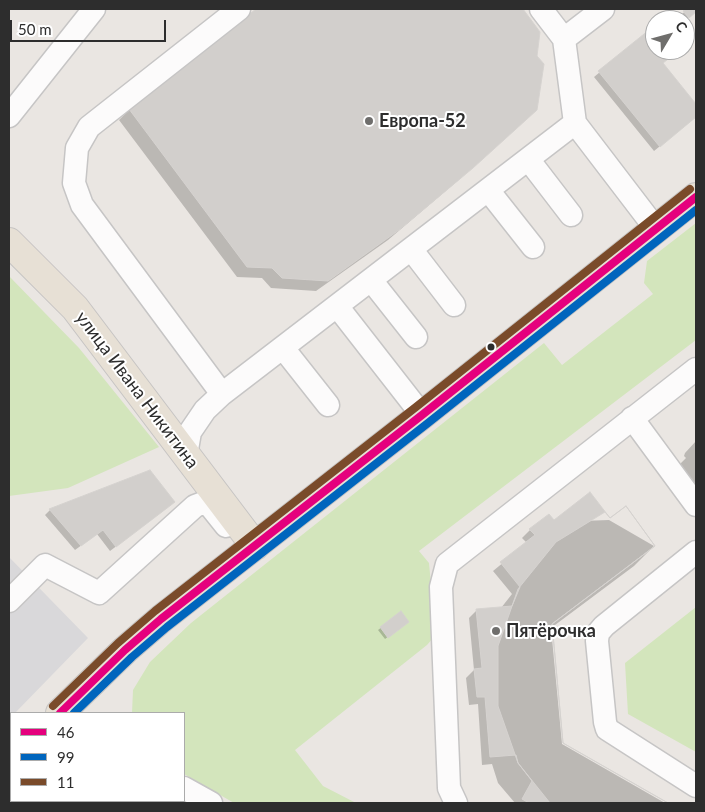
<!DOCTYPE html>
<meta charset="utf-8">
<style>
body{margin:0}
#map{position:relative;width:705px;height:812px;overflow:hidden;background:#eae6e2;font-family:Lato,sans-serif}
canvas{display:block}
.frame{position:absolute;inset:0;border:10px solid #2d2d2d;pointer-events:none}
.legend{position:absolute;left:10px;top:712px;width:175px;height:90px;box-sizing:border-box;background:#fff;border:1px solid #ababab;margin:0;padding:6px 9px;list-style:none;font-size:15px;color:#2d2d2d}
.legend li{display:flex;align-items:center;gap:10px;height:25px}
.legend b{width:25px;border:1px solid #ababab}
.north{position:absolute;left:645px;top:10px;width:50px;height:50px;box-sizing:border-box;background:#fff;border:1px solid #ababab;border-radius:50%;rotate:53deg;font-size:14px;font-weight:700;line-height:20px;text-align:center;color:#2d2d2d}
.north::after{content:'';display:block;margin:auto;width:18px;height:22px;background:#6f6e6c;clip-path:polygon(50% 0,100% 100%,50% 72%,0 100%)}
.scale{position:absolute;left:10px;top:20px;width:156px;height:22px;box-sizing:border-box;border:2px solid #2d2d2d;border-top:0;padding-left:6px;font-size:15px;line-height:18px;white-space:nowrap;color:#2d2d2d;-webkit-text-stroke:4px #fff;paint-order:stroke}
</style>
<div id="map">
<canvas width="705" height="812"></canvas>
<div class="frame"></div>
<ul class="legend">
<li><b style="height:6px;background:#e5007d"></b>46</li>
<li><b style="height:6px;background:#0065bd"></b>99</li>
<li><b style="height:6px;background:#7a4b2a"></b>11</li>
</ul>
<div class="north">С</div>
<div class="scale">50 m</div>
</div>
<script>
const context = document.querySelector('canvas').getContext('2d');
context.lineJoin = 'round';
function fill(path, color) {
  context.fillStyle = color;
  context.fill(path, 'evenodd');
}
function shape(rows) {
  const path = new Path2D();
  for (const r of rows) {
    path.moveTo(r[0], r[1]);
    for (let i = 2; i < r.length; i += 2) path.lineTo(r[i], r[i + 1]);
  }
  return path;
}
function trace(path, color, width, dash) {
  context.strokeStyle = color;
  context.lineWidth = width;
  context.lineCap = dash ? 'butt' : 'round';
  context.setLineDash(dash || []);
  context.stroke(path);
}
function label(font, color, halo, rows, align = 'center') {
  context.font = font + ' Lato,sans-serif';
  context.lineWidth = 4;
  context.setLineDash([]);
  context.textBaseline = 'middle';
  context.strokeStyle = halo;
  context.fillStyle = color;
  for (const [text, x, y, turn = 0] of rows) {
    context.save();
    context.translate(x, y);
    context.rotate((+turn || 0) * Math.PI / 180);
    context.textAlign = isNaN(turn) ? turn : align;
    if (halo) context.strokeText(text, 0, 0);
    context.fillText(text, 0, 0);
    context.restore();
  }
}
fill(shape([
 [9,557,88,638,15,713,11,713,11,717,9,719]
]), '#d9d8da');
fill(shape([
 [696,223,696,340,419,551,429,563,435,627,434,637,427,645,295,750,323,786,356,803,234,803,184,774,184,713,132,713,133,690,150,662,191,623,544,343,562,365,653,294,644,283,647,261],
 [9,276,79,348,159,447,68,488,9,496],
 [696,607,696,752,628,714,625,663]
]), '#d3e5bc');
fill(shape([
 [258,9,521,9,539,32,461,178,388,240,316,291,271,288,262,278,237,277,119,120,129,110],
 [688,9,696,9,696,11,686,19,682,14],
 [654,27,655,29,655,50,672,50,662,63,696,106,696,117,654,151,594,77],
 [696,441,696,487,679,465,686,458,684,456,685,453],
 [150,471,168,507,110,551,97,534,75,550,45,515,50,510],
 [609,520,654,546,634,566,551,628,562,744,665,803,515,803,498,783,492,764,482,765,478,704,469,705,466,678,474,670,469,618,477,610,501,608,512,594,493,571,527,543,522,538,530,530,554,522],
 [401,613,405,624,385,639,378,630]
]), '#0003');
const building = shape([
 [256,9,523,9,540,32,537,56,544,64,537,110,473,168,399,230,328,281,282,278,272,268,247,267,129,109,256,9],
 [686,9,696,9,696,12,689,18,683,11,686,9],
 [654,26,655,50,674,50,676,53,663,63,696,104,696,117,660,147,598,71,654,26],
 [150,470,175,502,116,547,103,530,81,546,49,509,150,470],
 [590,492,610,518,626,506,655,546,552,624,563,743,668,803,529,803,522,799,532,781,518,763,516,755,490,757,485,697,477,697,474,669,482,668,476,609,512,606,520,587,500,562,535,535,529,529,549,514,554,520,590,492],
 [626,506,655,546,552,624,563,743,668,803,550,803,518,763,498,706,498,646,518,589,556,542,605,512,610,518,626,506],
 [401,611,409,622,388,638,380,627,401,611]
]);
fill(building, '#d2cfcc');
trace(building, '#d5d2cf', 1);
const minor = shape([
 [541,9,564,39,575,123,656,229],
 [564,39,603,9],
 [9,116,94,9],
 [528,159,571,215],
 [488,190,533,247],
 [411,249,454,305],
 [371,280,416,337],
 [337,306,422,415],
 [283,348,328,405],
 [222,394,82,205,74,183,77,148,89,127,239,9],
 [632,418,696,505],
 [186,455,190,432,205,410,222,394,575,123],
 [696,552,604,626,598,633,597,641,605,722,607,729,696,786],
 [9,601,45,565,99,593,195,506,203,503,210,506,226,526],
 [184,788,211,803],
 [456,803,449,788,441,587,447,564,696,369]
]);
const major = shape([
 [9,242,75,308,255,546],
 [60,713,125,650,161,619,422,415,696,197],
 [9,771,11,768]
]);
trace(minor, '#c6c5c5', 25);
trace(major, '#c6c4c3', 30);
trace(minor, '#fcfbfb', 22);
trace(major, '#e7e0d5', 28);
trace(shape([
 [60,713,125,650,161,619,422,415,696,197]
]), '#e5007d', 8);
trace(shape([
 [74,713,132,657,167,627,428,423,696,210]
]), '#0065bd', 8);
trace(shape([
 [53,706,118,643,155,611,416,407,690,189]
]), '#7a4b2a', 8);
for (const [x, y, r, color] of [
 [369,121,5,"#6f6e6c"],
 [491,347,4.5,"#2d2d2d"],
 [496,631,5,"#6f6e6c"]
]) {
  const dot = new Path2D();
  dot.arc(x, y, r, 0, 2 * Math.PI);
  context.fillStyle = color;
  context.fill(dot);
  trace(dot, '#fff', 2);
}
label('bold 18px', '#2d2d2d', '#fff', [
 ["Европа-52",379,121],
 ["Пятёрочка",506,631]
], 'left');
label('18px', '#2d2d2d', '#fff', [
 ["улица Ивана Никитина",137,390,53]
]);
</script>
